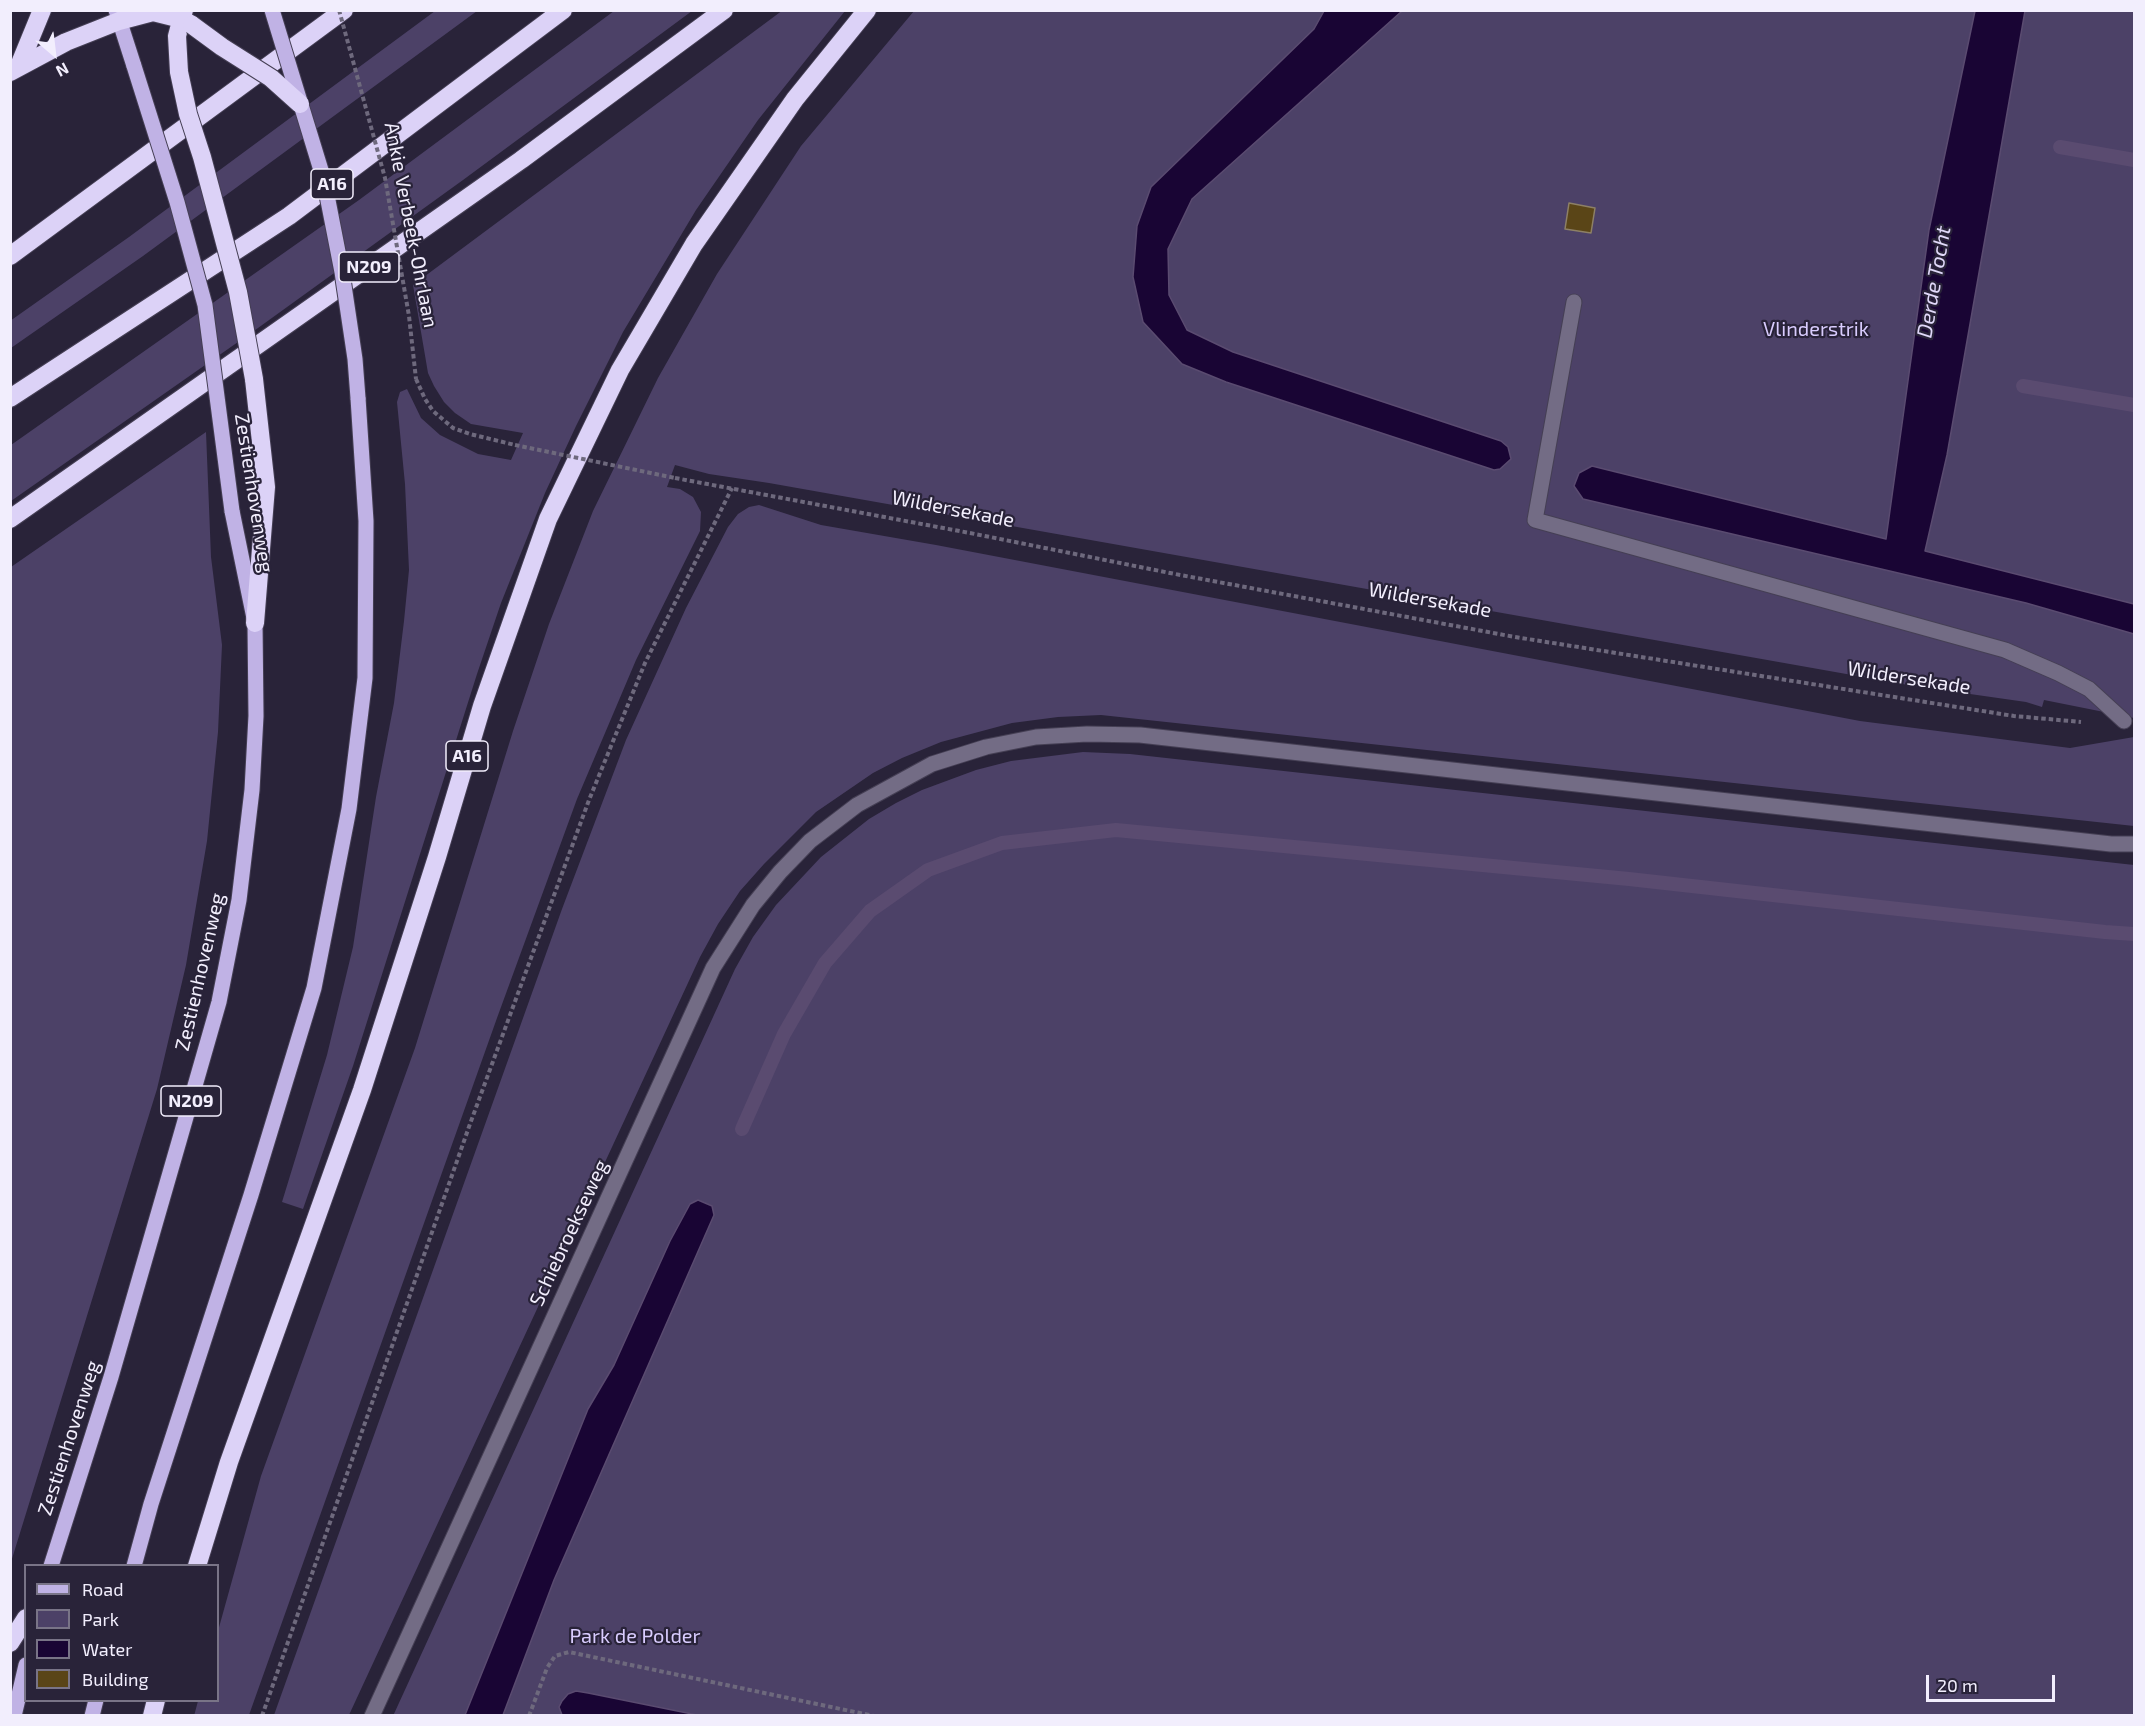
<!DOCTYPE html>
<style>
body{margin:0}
#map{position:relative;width:2145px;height:1726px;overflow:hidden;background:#292339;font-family:"Exo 2",sans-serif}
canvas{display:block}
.frame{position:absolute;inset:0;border:12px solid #f2eefd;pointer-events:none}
.legend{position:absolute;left:24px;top:1564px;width:195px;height:138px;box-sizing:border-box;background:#292339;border:2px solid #797487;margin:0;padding:8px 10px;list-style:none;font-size:18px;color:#f2eefd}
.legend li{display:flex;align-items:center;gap:12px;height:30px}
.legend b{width:30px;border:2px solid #797487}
.north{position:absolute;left:24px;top:24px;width:60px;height:60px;-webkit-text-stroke:4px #292339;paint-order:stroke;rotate:152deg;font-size:16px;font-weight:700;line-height:24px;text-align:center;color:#f2eefd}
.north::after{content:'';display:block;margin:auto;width:21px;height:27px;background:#f2eefd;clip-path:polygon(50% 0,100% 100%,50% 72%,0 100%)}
.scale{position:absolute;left:1926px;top:1675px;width:129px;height:27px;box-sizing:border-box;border:3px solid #f2eefd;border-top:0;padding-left:8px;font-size:18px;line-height:21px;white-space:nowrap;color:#f2eefd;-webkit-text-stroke:4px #292339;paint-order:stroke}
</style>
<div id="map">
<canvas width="2145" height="1726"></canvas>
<div class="frame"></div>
<ul class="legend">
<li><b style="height:8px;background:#c0b2e5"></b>Road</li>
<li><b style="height:16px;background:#4c4167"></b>Park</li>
<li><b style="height:16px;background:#190534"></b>Water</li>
<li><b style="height:16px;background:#5a4517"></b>Building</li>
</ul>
<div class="north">N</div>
<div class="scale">20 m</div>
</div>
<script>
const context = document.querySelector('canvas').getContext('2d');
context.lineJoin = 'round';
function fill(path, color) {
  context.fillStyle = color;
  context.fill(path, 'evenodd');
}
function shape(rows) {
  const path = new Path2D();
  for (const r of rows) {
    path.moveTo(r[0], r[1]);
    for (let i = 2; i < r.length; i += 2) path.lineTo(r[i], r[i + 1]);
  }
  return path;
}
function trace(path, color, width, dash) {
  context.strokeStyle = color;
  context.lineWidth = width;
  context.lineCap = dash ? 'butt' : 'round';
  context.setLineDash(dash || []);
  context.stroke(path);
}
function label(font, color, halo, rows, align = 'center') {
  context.font = font + ' "Exo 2",sans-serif';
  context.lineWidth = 4.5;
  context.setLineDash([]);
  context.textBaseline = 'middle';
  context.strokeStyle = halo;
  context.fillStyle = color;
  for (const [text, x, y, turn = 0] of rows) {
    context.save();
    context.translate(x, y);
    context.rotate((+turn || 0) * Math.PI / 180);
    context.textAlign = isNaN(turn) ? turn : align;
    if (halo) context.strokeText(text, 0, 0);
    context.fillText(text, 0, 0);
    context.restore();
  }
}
fill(shape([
 [783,10,845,11,758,120,696,210,623,332,576,426,545,493,501,603,477,674,353,1066,303,1209,282,1202,327,1055,353,947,376,797,394,703,404,621,409,570,405,484,397,402,400,392,407,389,421,418,440,435,478,454,511,460,523,433,471,424,455,413,444,402,434,386,428,373,413,285],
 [435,11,477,11,143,256,11,348,10,321,129,237],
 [614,11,692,11,463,180,258,328,11,501,11,445,359,200],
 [914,11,2134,11,2134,718,2044,700,2042,707,2026,702,1914,686,769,483,709,474,675,465,667,487,680,489,693,497,701,512,700,531,636,660,577,799,497,1018,249,1715,194,1716,198,1701,218,1700,218,1631,261,1476,415,1048,513,731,549,624,593,511,658,378,717,274,801,146],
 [206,432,211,557,222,645,218,732,207,841,186,965,157,1089,11,1562,11,567],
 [759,505,821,525,936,545,1860,721,2070,748,2134,737,2134,826,1101,715,1058,717,1012,723,941,742,902,758,873,773,816,812,764,864,740,891,718,924,700,957,349,1715,274,1715,562,909,626,740,686,608,728,527,738,514,749,507],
 [1083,752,1130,754,2134,865,2134,1715,503,1715,554,1580,712,1206,698,1200,690,1204,670,1241,614,1365,588,1409,465,1715,393,1716,735,969,753,937,776,905,821,857,869,819,896,803,922,790,976,770,1011,761]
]), '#4c4167');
const water = shape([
 [1324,11,1402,11,1192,199,1168,249,1169,295,1187,330,1233,352,1501,441,1508,447,1511,459,1500,469,1494,470,1226,382,1182,364,1143,322,1133,277,1137,226,1151,187,1314,29,1324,11],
 [1975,11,2025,11,1947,455,1925,551,2134,604,2134,634,2026,603,1583,499,1574,486,1579,473,1592,466,1886,539,1929,230,1975,11],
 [698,1200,712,1206,714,1215,554,1580,503,1715,465,1715,588,1409,614,1365,670,1241,690,1204,698,1200],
 [576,1691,588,1693,697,1715,562,1715,559,1707,562,1701,568,1694,576,1691]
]);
fill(water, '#190534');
trace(water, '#5a4b70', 1.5);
trace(shape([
 [2060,147,2134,160],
 [2023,386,2134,405],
 [742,1129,784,1034,825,963,870,911,928,870,1002,843,1116,830,1629,879,2105,932,2134,934]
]), '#5a4b70', 14);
const building = shape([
 [1569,203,1595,208,1591,233,1565,229,1569,203]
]);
fill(building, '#5a4517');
trace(building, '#8d8066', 1.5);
const minor = shape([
 [1574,302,1535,520,2005,650,2058,673,2089,689,2124,721],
 [372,1716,713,968,753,905,780,872,810,841,857,805,932,764,986,747,1036,737,1087,734,1140,735,2111,844,2134,844]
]);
const major = shape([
 [116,10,134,66],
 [51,1566,111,1377,180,1138,219,1002,239,900,252,790,256,716,255,623,232,511],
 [134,1566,151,1504,251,1195,314,988,349,809,365,678,366,521,358,398],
 [14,1716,26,1665],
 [92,1716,96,1700]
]);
const highway = shape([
 [19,66,42,10],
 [10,72,66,42,119,21,153,12,181,19,192,25],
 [179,72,177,36,184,10],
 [10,256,344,10],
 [254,379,266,487,255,623],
 [10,398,289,216,563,10],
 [10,519,521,160,724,10],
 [197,1566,229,1462,362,1090,437,857,482,706,548,519,620,370,694,244,795,99,867,10],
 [10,1643,26,1618],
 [152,1716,156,1700]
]);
trace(minor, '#453f54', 17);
trace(major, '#453f54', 17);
trace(highway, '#453f54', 20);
trace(shape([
 [416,379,425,399,433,411,453,428,470,434,515,445],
 [675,478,970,533,1175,574,1515,637,2014,716,2081,722],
 [262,1716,470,1124,589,800,645,663,732,488],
 [529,1716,547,1668,555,1656,569,1652,874,1716]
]), '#6e697d', 4, [4.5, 3]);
trace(minor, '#736c85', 15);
trace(major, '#c0b2e5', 15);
trace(highway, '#dcd2f7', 18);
const majorBridge = shape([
 [272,10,324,180,342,272,355,359,358,398],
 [134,66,177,202,205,305,232,511]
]);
const highwayBridge = shape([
 [192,25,222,47,271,78,300,104],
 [179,72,188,114,202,157,238,292,254,379]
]);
trace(majorBridge, '#453f54', 17, []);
trace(highwayBridge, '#453f54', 20, []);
trace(shape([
 [339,10,385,178,409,316,416,379],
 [515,445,675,478]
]), '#6e697d', 4, [4.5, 3]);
trace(majorBridge, '#c0b2e5', 15);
trace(highwayBridge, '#dcd2f7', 18);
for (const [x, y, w] of [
 [332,184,42],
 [369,267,60],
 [467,756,42],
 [191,1101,60]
]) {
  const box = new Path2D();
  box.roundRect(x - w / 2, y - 15, w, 30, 4.5);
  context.fillStyle = '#292339';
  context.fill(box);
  trace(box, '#f2eefd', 1.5);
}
label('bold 18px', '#f2eefd', null, [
 ["A16",332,184],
 ["N209",369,267],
 ["A16",467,756],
 ["N209",191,1101]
]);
label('20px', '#f2eefd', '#292339', [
 ["Ankie Verbeek-Ohrlaan",411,225,79],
 ["Zestienhovenweg",254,493,81],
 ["Wildersekade",953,509,11],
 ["Wildersekade",1430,600,10],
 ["Wildersekade",1909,678,9],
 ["Zestienhovenweg",200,972,-77],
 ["Schiebroekseweg",569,1233,-65],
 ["Zestienhovenweg",69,1438,-72]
]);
label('20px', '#d9ccfe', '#292339', [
 ["Vlinderstrik",1816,329],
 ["Park de Polder",635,1636]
]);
label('italic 21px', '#e1d9fa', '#292339', [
 ["Derde Tocht",1934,282,-80]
]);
</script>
